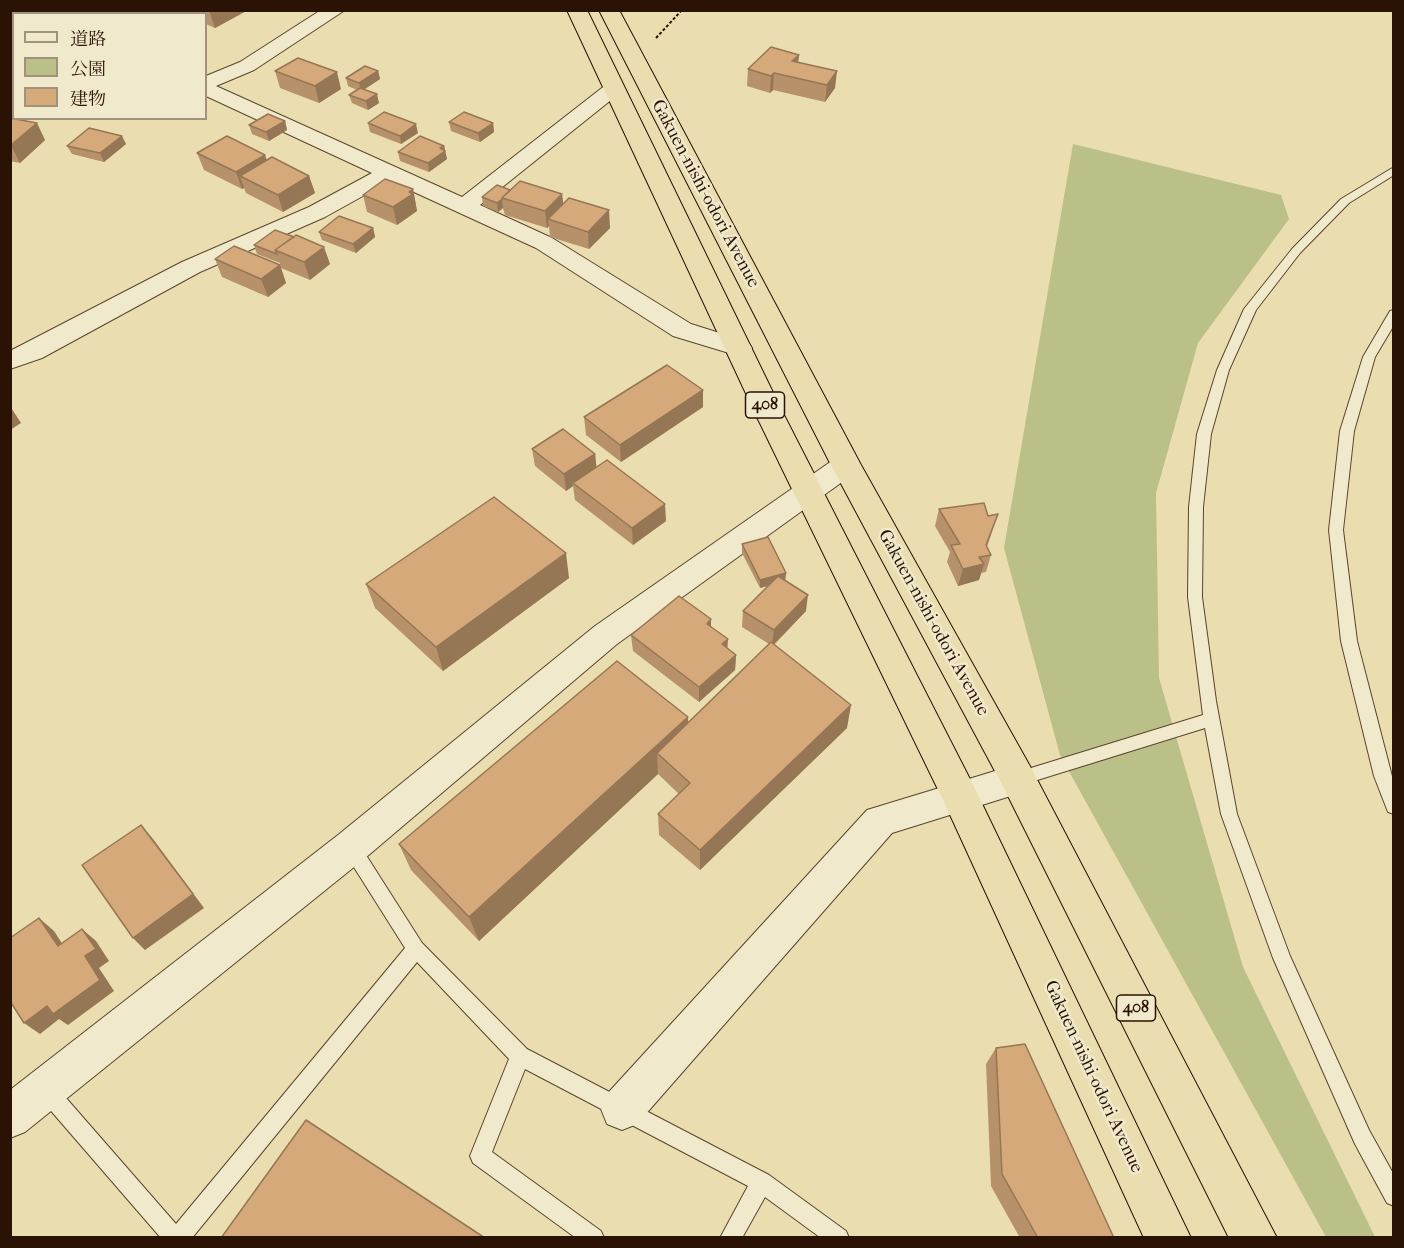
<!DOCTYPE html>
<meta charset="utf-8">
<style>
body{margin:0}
#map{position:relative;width:1404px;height:1248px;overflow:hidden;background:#eaddaf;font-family:"IM FELL French Canon","Noto Serif JP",serif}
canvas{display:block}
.frame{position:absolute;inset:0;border:12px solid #2a1204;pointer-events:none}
.legend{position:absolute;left:12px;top:12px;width:195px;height:108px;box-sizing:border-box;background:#f1e9cb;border:2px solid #a1937b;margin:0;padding:8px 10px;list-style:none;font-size:18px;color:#2a1204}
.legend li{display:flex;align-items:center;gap:12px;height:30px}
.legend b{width:30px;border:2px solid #a1937b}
</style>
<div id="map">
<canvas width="1404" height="1248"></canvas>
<div class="frame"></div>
<ul class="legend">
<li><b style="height:8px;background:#f1e9cb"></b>道路</li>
<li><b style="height:16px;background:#bac088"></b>公園</li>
<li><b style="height:16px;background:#d5a97a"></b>建物</li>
</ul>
</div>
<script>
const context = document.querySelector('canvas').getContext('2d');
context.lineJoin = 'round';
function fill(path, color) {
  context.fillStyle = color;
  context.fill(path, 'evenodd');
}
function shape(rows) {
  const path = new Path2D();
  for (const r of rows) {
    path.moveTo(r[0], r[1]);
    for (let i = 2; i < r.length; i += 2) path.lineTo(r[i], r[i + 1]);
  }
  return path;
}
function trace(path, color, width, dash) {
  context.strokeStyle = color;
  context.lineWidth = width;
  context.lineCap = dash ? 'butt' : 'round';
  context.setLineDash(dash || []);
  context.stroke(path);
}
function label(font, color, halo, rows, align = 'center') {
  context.font = font + ' "IM FELL French Canon",serif';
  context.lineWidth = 5;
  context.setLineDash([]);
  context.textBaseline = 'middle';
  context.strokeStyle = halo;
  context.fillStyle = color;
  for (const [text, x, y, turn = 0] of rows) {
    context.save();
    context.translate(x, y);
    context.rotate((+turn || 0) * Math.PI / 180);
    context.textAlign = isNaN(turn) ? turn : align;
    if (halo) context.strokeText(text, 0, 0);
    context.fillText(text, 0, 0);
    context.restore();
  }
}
fill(shape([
 [1073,144,1281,195,1289,219,1198,343,1156,493,1159,678,1243,967,1375,1237,1326,1237,1060,755,1004,548]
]), '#bac088');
const service = shape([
 [118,10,129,10,125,14,114,14,118,10],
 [10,26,14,27,14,33,10,32,10,26],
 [10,41,14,41,14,47,10,47,10,41],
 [1394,167,1394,175,1349,203,1300,253,1256,310,1229,370,1211,434,1203,507,1202,597,1216,701,1237,814,1290,956,1369,1130,1394,1175,1394,1206,1387,1203,1355,1144,1273,958,1221,814,1205,728,1018,786,1012,784,1010,779,1012,774,1018,772,1203,715,1188,597,1189,507,1197,434,1217,370,1244,309,1292,249,1341,199,1394,167],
 [1394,310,1394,325,1375,357,1354,431,1343,530,1357,641,1394,784,1394,814,1388,812,1374,776,1341,641,1329,530,1340,431,1363,357,1390,311,1394,310],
 [351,839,357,841,422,943,527,1049,769,1175,846,1231,849,1238,821,1238,765,1197,742,1238,720,1238,748,1186,525,1069,492,1152,601,1231,604,1238,576,1238,473,1163,470,1156,509,1059,417,962,192,1238,161,1238,39,1097,36,1090,39,1083,46,1080,53,1083,176,1224,405,948,345,853,342,847,345,841,351,839]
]);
const minor = shape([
 [321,10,345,10,254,70,216,86,462,197,607,84,621,84,624,88,621,92,480,205,552,238,691,324,748,342,752,348,748,354,739,356,673,336,536,248,390,181,325,217,200,272,42,358,10,369,10,351,182,262,309,207,372,173,206,96,206,76,240,62,321,10],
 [10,62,14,62,14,74,10,74,10,62],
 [846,455,856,458,860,465,856,472,617,644,364,859,25,1132,10,1138,10,1090,338,835,595,626,836,458,846,455],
 [1018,764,1030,768,1035,779,1030,790,892,833,637,1124,622,1130,607,1124,601,1109,607,1094,867,810,1018,764]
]);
const trunk = shape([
 [567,10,587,10,783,413,973,785,1191,1238,1144,1238,946,806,755,413,567,10],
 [599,10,619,10,861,465,1031,768,1277,1238,1229,1238,1005,790,831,465,599,10]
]);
trace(service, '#5a452f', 2);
trace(minor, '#5a452f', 2);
trace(trunk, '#2a1204', 2);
trace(shape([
 [656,38,682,10]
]), '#2a1204', 2, [3, 2]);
fill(service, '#f1e9cb');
fill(minor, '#f1e9cb');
fill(trunk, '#eaddaf');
fill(shape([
 [10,10,83,10,77,14,14,14,10,13],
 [173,10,248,10,215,28,206,24,206,14,180,14],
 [799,55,798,62,835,88,825,102,773,90,770,93,747,86,748,69],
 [275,71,341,89,319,103,280,88],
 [378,71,380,79,364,90,379,103,368,110,352,103,349,95,357,90,348,86,346,78],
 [10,118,45,140,20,163,10,161],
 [285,121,287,130,269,141,252,134,249,125],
 [449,122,493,123,494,132,480,142,451,131],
 [368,123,418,133,401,144,370,132],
 [126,144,104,162,72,154,67,146],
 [444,146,447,159,429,172,400,161,398,152],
 [197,153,267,160,309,176,315,193,283,212,246,193,244,188,242,189,204,170],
 [413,189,417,211,397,225,367,212,363,195],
 [510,190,562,194,563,204,610,228,589,249,550,237,549,226,547,228,505,215,503,208,498,212,483,206,482,197],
 [373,228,375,237,356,253,322,240,319,232],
 [254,245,330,264,310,280,281,268,280,263,257,254],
 [215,259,280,265,286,283,268,297,222,277],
 [703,407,621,462,586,435,584,417],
 [532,449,595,454,596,467,666,521,633,545,575,500,573,486,566,491,535,466],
 [939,509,988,516,998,514,987,547,991,555,986,572,981,573,979,580,958,586,947,562,950,552,935,526],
 [742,544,786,573,785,581,806,611,774,645,847,728,700,870,659,835,658,814,679,794,658,774,479,941,411,870,399,844,688,717,688,722,769,644,742,627,743,611,768,586,760,588,742,553],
 [569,578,443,671,375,608,366,584],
 [711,627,727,648,736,655,735,670,699,702,633,651,631,635],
 [996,1048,1114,1238,1020,1238,991,1186,986,1064]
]), '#b79169');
fill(shape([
 [38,10,83,10,77,14,39,14],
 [209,10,248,10,215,28],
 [799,55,797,71,791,78,792,61],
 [378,71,380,79,361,91,359,83],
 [837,71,835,88,825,102,827,85],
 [337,72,341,89,319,103,315,86],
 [774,73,773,90,770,93,771,76],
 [377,94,379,103,368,110,366,101],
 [285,121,287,130,269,141,266,132],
 [37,123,45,140,20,163,11,145],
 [493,123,494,132,480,142,478,133],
 [416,124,418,133,401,144,400,136],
 [122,136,126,144,104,162,100,153],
 [444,146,447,159,429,172,428,163,440,148],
 [265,155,271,172,240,176,244,188,242,189,236,172],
 [309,176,315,193,283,212,278,195],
 [413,189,417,211,397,225,393,207],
 [562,194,564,211,548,219,549,226,547,228,545,211],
 [502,199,503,208,498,212,497,203],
 [609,210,610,228,589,249,588,232],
 [373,228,375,237,356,253,353,244],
 [324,247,330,264,310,280,304,262],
 [280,265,286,283,268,297,261,279],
 [703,390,703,407,621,462,620,445],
 [10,406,21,423,10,430],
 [595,454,597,471,573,483,573,486,566,491,564,474],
 [665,504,666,521,633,545,632,528],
 [566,553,569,578,443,671,436,647],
 [984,564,979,580,958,586,963,569],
 [786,573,785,581,760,588,760,580],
 [808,595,806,611,772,646,774,630],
 [711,619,711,636,707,624],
 [728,639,727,655,722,644],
 [736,655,735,670,699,702,699,687],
 [851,705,847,728,700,870,700,850],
 [688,717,689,745,657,753,658,774,479,941,469,917],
 [141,825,153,839,204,908,145,950,133,938],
 [39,918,54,931,72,959,58,946],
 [82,929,96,941,109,961,99,968,114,991,68,1025,59,1019,40,1034,24,1023,85,956]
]), '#957655');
const building = shape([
 [771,47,799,55,792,61,837,71,827,85,774,73,771,76,748,69,771,47],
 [298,58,337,72,315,86,275,71,298,58],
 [365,66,378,71,359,83,346,78,365,66],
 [360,88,377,94,366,101,349,95,360,88],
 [384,112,416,124,400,136,368,123,384,112],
 [464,112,493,123,478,133,449,122,464,112],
 [268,114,285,121,266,132,249,125,268,114],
 [10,118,37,123,11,145,10,145,10,118],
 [89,128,122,136,100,153,67,146,89,128],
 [227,136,265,155,236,172,197,153,227,136],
 [420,136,444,146,440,148,445,151,428,163,398,152,420,136],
 [272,157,309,176,278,195,240,176,272,157],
 [385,179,413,189,409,192,413,194,393,207,363,195,385,179],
 [520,181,562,194,545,211,502,198,520,181],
 [497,185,510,190,502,198,502,199,497,203,482,197,497,185],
 [569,198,609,210,588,232,548,219,569,198],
 [339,216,373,228,353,244,319,232,339,216],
 [275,230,294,237,275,250,277,254,254,245,275,230],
 [296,235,324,247,304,262,275,250,296,235],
 [234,246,280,265,261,279,215,259,234,246],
 [667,365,703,390,620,445,584,417,667,365],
 [563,429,595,454,564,474,532,449,563,429],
 [607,460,665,504,632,528,573,483,607,460],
 [494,497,566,553,436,647,366,584,494,497],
 [984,503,988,516,998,514,986,545,991,555,979,557,984,564,963,569,951,545,960,544,939,509,984,503],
 [768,537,786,573,760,580,742,544,768,537],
 [778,576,808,595,774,630,743,611,778,576],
 [679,596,711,619,707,624,728,639,722,644,736,655,699,687,631,635,679,596],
 [771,642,851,705,700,850,658,814,690,783,657,753,771,642],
 [617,661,688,717,469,917,399,844,617,661],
 [141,825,193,894,133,938,82,865,141,825],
 [39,918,58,946,82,929,96,949,85,956,100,980,53,1014,47,1006,24,1023,10,1001,10,938,39,918],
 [1025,1044,1114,1238,1038,1238,1002,1174,996,1048,1025,1044],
 [306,1120,485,1238,221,1238,306,1120]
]);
fill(building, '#d5a97a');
trace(building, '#957655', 1.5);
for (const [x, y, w] of [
 [765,405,39],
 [1136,1008,39]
]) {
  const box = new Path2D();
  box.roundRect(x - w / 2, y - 13, w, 26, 4.5);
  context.fillStyle = '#f1e9cb';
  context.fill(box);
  trace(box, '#2a1204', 1.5);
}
label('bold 16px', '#2a1204', null, [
 ["408",765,405],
 ["408",1136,1008]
]);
label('18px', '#2a1204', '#f1e9cb', [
 ["Gakuen-nishi-odori Avenue",705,194,62],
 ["Gakuen-nishi-odori Avenue",933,623,61],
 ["Gakuen-nishi-odori Avenue",1093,1077,65]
]);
</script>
